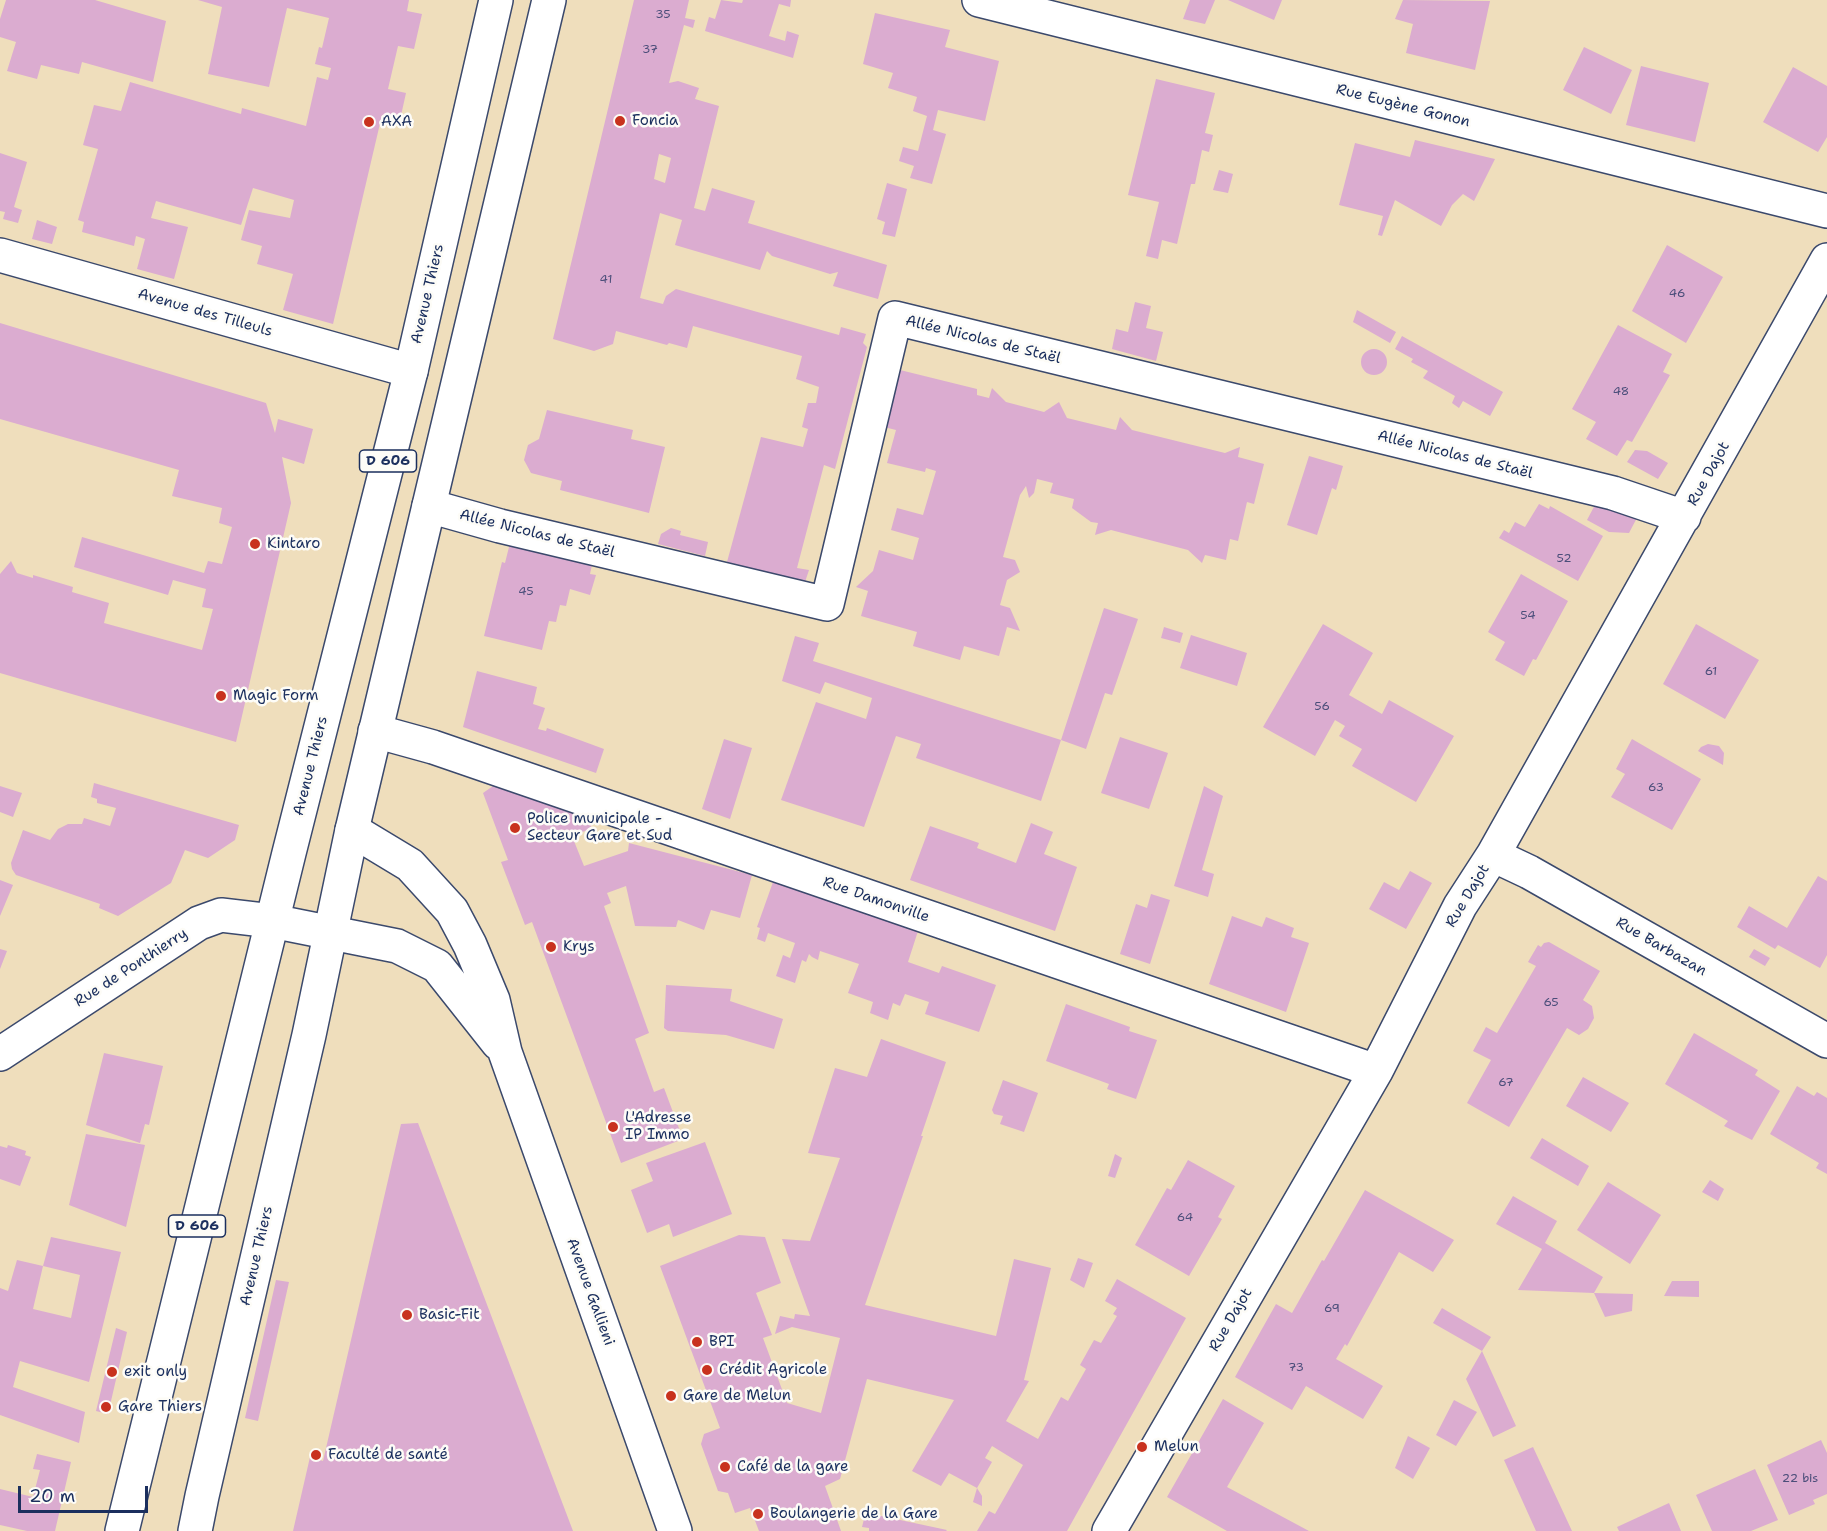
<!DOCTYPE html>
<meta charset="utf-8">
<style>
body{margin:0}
#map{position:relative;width:1827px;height:1531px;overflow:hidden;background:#efdebc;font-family:"Shantell Sans",sans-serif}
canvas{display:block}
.scale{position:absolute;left:18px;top:1486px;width:130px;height:27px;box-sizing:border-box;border:3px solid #1b2f5e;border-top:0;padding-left:8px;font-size:18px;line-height:21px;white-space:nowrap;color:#1b2f5e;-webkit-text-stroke:4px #fdfcf7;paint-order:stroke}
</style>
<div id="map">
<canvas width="1827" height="1531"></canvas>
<div class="scale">20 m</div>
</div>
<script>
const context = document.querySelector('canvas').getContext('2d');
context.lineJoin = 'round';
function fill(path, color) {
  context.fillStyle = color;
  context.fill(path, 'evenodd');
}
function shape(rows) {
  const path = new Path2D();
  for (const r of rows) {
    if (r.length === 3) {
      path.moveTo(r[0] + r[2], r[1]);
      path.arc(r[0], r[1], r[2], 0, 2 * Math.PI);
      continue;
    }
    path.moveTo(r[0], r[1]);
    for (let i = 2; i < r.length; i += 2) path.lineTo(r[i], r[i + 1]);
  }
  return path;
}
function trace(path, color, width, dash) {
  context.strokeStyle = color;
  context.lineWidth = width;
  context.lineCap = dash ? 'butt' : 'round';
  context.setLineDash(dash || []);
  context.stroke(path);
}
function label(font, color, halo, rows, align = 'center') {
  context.font = font + ' "Shantell Sans",sans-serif';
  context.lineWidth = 5;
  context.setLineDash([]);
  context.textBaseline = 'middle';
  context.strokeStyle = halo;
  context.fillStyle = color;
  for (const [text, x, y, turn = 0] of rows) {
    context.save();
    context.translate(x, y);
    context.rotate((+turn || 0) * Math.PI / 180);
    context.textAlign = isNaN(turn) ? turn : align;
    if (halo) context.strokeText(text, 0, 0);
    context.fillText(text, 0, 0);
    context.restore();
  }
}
fill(shape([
 [6,0,95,0,166,21,153,82,82,62,79,74,41,65,37,79,7,71,16,42,0,37,0,19],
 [198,0,409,0,407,11,422,14,414,49,398,46,388,89,406,93,400,120,382,115,333,324,283,310,293,274,257,264,262,246,241,240,249,210,290,218,294,200,253,188,241,225,156,201,151,218,188,227,174,279,137,269,145,239,136,236,134,246,82,232,84,222,78,220,98,149,83,145,94,105,121,111,130,82,241,114,242,108,306,126,317,77,328,80,331,68,315,64,319,47,322,48,329,18,287,8,269,87,208,74,222,7],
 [634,0,689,0,685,18,695,20,693,28,684,25,669,83,678,81,699,88,695,99,719,106,694,208,705,211,712,188,755,201,748,223,887,265,878,299,833,286,838,272,830,274,772,256,767,251,760,270,675,245,682,220,660,213,640,298,663,304,666,296,676,289,839,335,841,327,866,334,863,343,867,347,835,469,824,465,797,568,809,570,805,582,727,562,761,437,803,447,808,429,802,427,808,403,816,403,819,387,796,379,802,356,693,326,687,348,669,343,667,345,616,331,613,344,594,351,553,339],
 [659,154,671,158,665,183,654,179],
 [721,0,742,3,743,0,791,0,790,7,779,4,769,36,785,41,787,31,799,35,793,58,705,31,709,17,715,19],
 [1190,0,1215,0,1205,24,1183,19],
 [1228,0,1282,0,1274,20],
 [1403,0,1490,1,1475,70,1406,53,1413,24,1395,19],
 [875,13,950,30,945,47,999,61,985,121,938,110,933,130,946,134,932,184,910,178,914,166,899,161,903,147,918,151,927,116,913,111,917,97,888,88,893,73,863,64],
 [1584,47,1632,70,1611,114,1563,90],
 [1641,66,1709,83,1695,142,1626,125],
 [1793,67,1827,86,1827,137,1818,152,1763,122],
 [1156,79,1215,93,1205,133,1213,135,1209,152,1202,150,1195,184,1191,184,1177,244,1162,240,1158,259,1146,256,1159,202,1128,195],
 [1415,140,1495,159,1474,201,1463,194,1452,205,1441,226,1395,200,1382,236,1378,235,1383,216,1339,205,1355,143,1410,157],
 [0,153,27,162,14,207,22,210,18,223,3,219,5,212,0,211],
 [1219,170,1233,174,1228,193,1213,190],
 [887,183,907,189,895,237,882,234,885,222,877,219],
 [37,220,57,227,52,244,32,239],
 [1667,245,1723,277,1686,343,1632,311],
 [1135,302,1151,306,1146,328,1163,332,1156,361,1112,349,1116,329,1128,332],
 [1357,310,1396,332,1390,343,1353,322],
 [0,323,266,403,275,433,278,419,313,429,304,464,282,457,291,503,236,742,0,673,0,574,11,561,17,573,33,578,33,575,73,587,72,592,109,603,104,623,202,650,213,609,202,607,206,589,173,580,168,595,74,567,82,537,204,573,208,561,222,564,232,527,219,523,222,508,172,496,179,470,0,419],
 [1618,325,1672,354,1663,372,1670,375,1632,442,1627,440,1617,456,1586,439,1596,422,1572,409],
 [1402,336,1503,392,1490,416,1463,401,1459,408,1452,403,1455,396,1423,378,1428,371,1411,362,1413,359,1395,349],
 [1374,362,13],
 [900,370,977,389,977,395,989,398,992,388,1006,402,1044,412,1059,402,1067,418,1116,430,1120,417,1132,430,1225,453,1240,447,1238,457,1264,464,1254,504,1247,502,1238,541,1230,539,1226,560,1205,555,1202,563,1188,550,1111,530,1095,535,1098,523,1091,522,1072,508,1074,499,1050,493,1053,483,1037,479,1034,493,1029,498,1026,486,1020,495,1003,557,1015,560,1020,572,1007,580,1000,605,1010,608,1020,631,1007,627,999,656,964,646,960,660,913,646,917,632,861,616,868,591,856,587,873,571,879,550,913,560,919,538,891,530,897,508,923,515,936,471,926,468,925,472,887,463,896,430,884,427],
 [547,410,633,430,631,439,665,447,649,513,560,490,562,481,531,473,524,460,528,445,539,439],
 [1635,450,1647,451,1668,463,1658,479,1627,462],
 [1309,456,1343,466,1336,490,1332,488,1317,535,1287,525],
 [1596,503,1639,514,1629,533,1609,532,1587,520],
 [1539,504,1549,509,1550,506,1603,536,1578,581,1499,538,1504,530,1509,533,1515,522,1525,527],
 [671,528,681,531,680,535,708,542,705,556,658,544,661,534],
 [511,539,593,560,590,574,596,575,590,595,570,589,566,606,560,605,556,622,549,621,542,650,484,636,502,562,505,563],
 [1521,574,1568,601,1536,660,1533,659,1524,676,1495,660,1505,642,1488,632],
 [1104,608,1138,619,1112,695,1105,693,1086,749,1061,740,1041,801,916,758,921,744,896,736,864,827,781,800,816,702,866,719,872,698,825,682,820,694,782,681,795,636,819,643,813,661,1061,740],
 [1323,624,1373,653,1349,695,1382,714,1389,700,1454,736,1416,802,1352,766,1362,749,1339,736,1345,726,1335,720,1315,756,1263,727],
 [1696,624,1759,660,1725,719,1663,684],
 [1164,627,1183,633,1180,643,1161,638],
 [1191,635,1247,653,1237,686,1180,668],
 [477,671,537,687,533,704,545,708,538,729,546,731,547,728,604,749,596,773,463,727],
 [1120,737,1168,753,1149,809,1101,793],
 [724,739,752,748,730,819,702,809],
 [1632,739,1701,779,1672,830,1611,797,1625,774,1616,769],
 [1708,744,1719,746,1724,753,1723,765,1698,751,1701,747],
 [94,783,239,825,235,840,208,858,185,850,171,883,118,916,99,908,100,904,16,875,12,869,11,863,23,830,50,840,58,829,68,824,82,824,84,818,110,826,116,808,97,803,97,799,91,797],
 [0,786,22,793,13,817,0,812],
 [493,786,593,820,590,829,572,836,584,866,628,851,629,843,752,875,740,918,711,910,704,930,678,920,676,927,635,926,626,886,607,893,611,903,604,906,649,1033,635,1039,654,1092,664,1088,683,1139,621,1163,532,922,525,925,501,862,508,860,483,793],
 [1204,786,1223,796,1202,870,1214,874,1208,897,1174,886],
 [1031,823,1053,832,1044,854,1077,867,1055,931,910,880,930,826,979,843,977,848,1016,863],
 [1410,871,1432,883,1406,929,1369,909,1384,882,1399,890],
 [1818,876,1827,881,1827,955,1820,968,1778,945,1775,949,1737,927,1749,906,1787,928],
 [0,880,13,885,0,916],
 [773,882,918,931,908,962,939,973,942,966,996,985,979,1032,925,1014,929,1002,905,994,900,1006,893,1003,888,1020,870,1013,873,1002,848,993,859,964,820,951,818,960,812,957,809,954,806,962,802,960,795,983,776,976,783,955,790,958,795,943,768,933,765,942,757,939,760,928,757,927],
 [1151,894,1170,900,1150,964,1120,954,1136,904,1147,908],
 [1232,916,1262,927,1266,917,1294,928,1291,937,1309,943,1286,1012,1209,984],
 [1549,942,1600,971,1583,1000,1592,1006,1594,1018,1588,1029,1579,1035,1567,1028,1509,1127,1467,1103,1491,1060,1473,1051,1486,1027,1497,1033,1536,966,1528,962,1538,945,1541,947,1544,943],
 [0,949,7,951,0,969],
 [1754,949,1770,958,1765,966,1749,957],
 [666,985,732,989,730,1001,783,1019,774,1049,726,1035,668,1031,664,1028],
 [1066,1004,1130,1027,1129,1031,1157,1040,1136,1099,1107,1089,1109,1084,1046,1061],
 [1694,1033,1758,1070,1755,1075,1780,1091,1752,1140,1724,1126,1728,1121,1665,1084],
 [881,1039,946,1062,921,1136,923,1136,865,1305,996,1336,1014,1259,1051,1268,1024,1380,1029,1381,1006,1421,1038,1439,1061,1397,1068,1401,1086,1369,1080,1365,1094,1340,1101,1343,1117,1316,1113,1314,1117,1308,1105,1301,1117,1279,1186,1318,1067,1531,977,1531,989,1511,995,1514,1023,1465,992,1446,985,1458,992,1462,977,1488,949,1473,941,1486,912,1471,954,1400,867,1379,840,1479,825,1486,841,1531,759,1531,750,1508,735,1513,728,1493,718,1491,701,1444,704,1434,720,1428,660,1266,739,1235,765,1237,781,1283,756,1293,772,1335,763,1338,787,1403,821,1413,840,1338,792,1327,775,1334,780,1316,794,1319,795,1314,810,1316,782,1239,810,1241,840,1158,808,1153,835,1068,867,1077],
 [104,1053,163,1066,149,1125,145,1124,140,1143,86,1125],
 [1583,1077,1629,1103,1611,1132,1566,1106],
 [1003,1080,1038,1093,1024,1132,1000,1124,1003,1116,994,1114,992,1110],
 [1797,1086,1814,1096,1817,1092,1827,1098,1827,1174,1816,1168,1819,1163,1770,1134],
 [418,1123,573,1531,293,1531,310,1457,323,1461,401,1124],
 [86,1134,145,1145,126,1227,69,1205],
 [1542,1138,1589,1166,1578,1186,1530,1158],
 [705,1142,732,1214,673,1237,669,1224,647,1233,631,1190,653,1181,646,1163],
 [8,1145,26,1151,25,1155,31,1157,20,1186,0,1179,0,1146,7,1148],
 [1115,1154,1122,1158,1115,1178,1108,1176],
 [1188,1160,1235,1186,1218,1217,1222,1219,1189,1276,1135,1245,1167,1188,1171,1190],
 [1710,1180,1724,1189,1718,1201,1702,1192],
 [1608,1182,1661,1215,1630,1264,1577,1230],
 [1365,1190,1454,1240,1433,1272,1399,1252,1347,1346,1345,1344,1336,1359,1383,1386,1363,1419,1306,1386,1292,1410,1235,1377,1276,1304,1292,1313,1322,1260,1324,1261],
 [1513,1196,1557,1221,1545,1243,1603,1277,1594,1293,1518,1290,1542,1249,1496,1224],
 [51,1237,121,1252,89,1382,20,1361,13,1387,85,1412,79,1443,0,1415,0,1288,8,1291,17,1260,43,1266,33,1309,71,1318,80,1275,43,1266],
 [1078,1258,1093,1263,1084,1288,1070,1280],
 [276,1280,289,1282,258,1421,245,1418],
 [1672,1281,1699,1281,1699,1297,1664,1296],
 [1594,1293,1633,1294,1632,1311,1605,1317],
 [1442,1308,1491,1337,1482,1351,1433,1323],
 [116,1328,127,1332,108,1414,96,1411],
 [1482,1351,1516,1426,1493,1437,1466,1379],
 [1223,1399,1264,1423,1227,1487,1309,1531,1227,1531,1167,1497],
 [1454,1400,1477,1412,1456,1446,1436,1435],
 [1408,1436,1430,1448,1413,1479,1395,1468],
 [1821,1440,1827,1453,1827,1494,1813,1500,1815,1504,1789,1515,1767,1465],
 [1533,1447,1572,1531,1536,1531,1504,1460],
 [37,1454,71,1462,55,1531,27,1531,0,1525,0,1489,33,1497,40,1470,33,1469],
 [1755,1469,1778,1520,1751,1531,1712,1531,1696,1495],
 [977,1488,982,1496,982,1506,973,1502],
 [1669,1503,1681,1531,1619,1531,1617,1527],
 [872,1514,947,1530,946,1531,869,1531,869,1528,862,1527,864,1519,871,1520]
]), '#dbacd0');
const minor = shape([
 [979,0,1827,211],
 [0,255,411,371],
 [429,506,500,526,827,604,895,318,1613,493,1684,517],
 [375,731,433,747,1376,1071],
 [352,830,410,865,452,911,470,945,493,1000,505,1052,675,1531],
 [1493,855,1529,872,1827,1041],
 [0,1054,199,923,221,915,272,921,397,946,437,966,498,1043],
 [1109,1531,1376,1071,1460,906,1493,855,1827,260]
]);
const primary = shape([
 [122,1531,289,853,411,371,496,0],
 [195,1531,202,1496,309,1035,352,830,549,0]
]);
trace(minor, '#3b496c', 36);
trace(primary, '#3b496c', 36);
trace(minor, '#fff', 33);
trace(primary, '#fff', 33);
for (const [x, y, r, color] of [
 [620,121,6,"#c8321e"],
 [369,122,6,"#c8321e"],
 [255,544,6,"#c8321e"],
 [221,696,6,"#c8321e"],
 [515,828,6,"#c8321e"],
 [551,947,6,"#c8321e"],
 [613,1127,6,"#c8321e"],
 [407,1315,6,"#c8321e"],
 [697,1342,6,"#c8321e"],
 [707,1370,6,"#c8321e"],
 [112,1372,6,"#c8321e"],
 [671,1396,6,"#c8321e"],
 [106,1407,6,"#c8321e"],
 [1142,1447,6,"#c8321e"],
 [316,1455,6,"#c8321e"],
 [725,1467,6,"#c8321e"],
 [758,1514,6,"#c8321e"]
]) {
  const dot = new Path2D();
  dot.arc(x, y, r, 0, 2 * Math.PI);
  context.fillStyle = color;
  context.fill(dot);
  trace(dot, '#fdfcf7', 2);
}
label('12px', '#4b4e7a', null, [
 ["35",663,15],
 ["37",650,50],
 ["41",606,280],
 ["46",1677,294],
 ["48",1621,392],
 ["52",1564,559],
 ["45",526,592],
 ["54",1528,616],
 ["61",1711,672],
 ["56",1322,707],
 ["63",1656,788],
 ["65",1551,1003],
 ["67",1506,1083],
 ["64",1185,1218],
 ["69",1332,1309],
 ["73",1296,1368],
 ["22 bis",1800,1479]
]);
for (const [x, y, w] of [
 [388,461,57],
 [197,1226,57]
]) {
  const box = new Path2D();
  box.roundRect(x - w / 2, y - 11, w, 22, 4.5);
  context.fillStyle = '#fdfcf7';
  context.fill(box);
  trace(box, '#1b2f5e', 1.5);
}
label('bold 14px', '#1b2f5e', null, [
 ["D 606",388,461],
 ["D 606",197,1226]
]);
label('15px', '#1b2f5e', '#fdfcf7', [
 ["Rue Eugène Gonon",1403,106,14],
 ["Avenue Thiers",428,294,-77],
 ["Avenue des Tilleuls",205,313,16],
 ["Allée Nicolas de Staël",983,340,14],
 ["Allée Nicolas de Staël",1455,455,14],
 ["Rue Dajot",1709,474,-61],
 ["Allée Nicolas de Staël",537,534,14],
 ["Avenue Thiers",311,766,-76],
 ["Rue Dajot",1468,896,-59],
 ["Rue Damonville",876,900,19],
 ["Rue Barbazan",1661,947,30],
 ["Rue de Ponthierry",131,968,-33],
 ["Avenue Thiers",257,1256,-77],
 ["Avenue Gallieni",590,1292,70],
 ["Rue Dajot",1231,1320,-60]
]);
label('15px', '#1b2f5e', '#fdfcf7', [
 ["Foncia",632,121],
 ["AXA",381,122],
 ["Kintaro",267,544],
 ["Magic Form",233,696],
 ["Police municipale -",527,819],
 ["Secteur Gare et Sud",527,836],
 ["Krys",563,947],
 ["L'Adresse",625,1118],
 ["IP Immo",625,1135],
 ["Basic-Fit",419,1315],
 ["BPI",709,1342],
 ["Crédit Agricole",719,1370],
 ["exit only",124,1372],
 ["Gare de Melun",683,1396],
 ["Gare Thiers",118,1407],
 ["Melun",1154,1447],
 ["Faculté de santé",328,1455],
 ["Café de la gare",737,1467],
 ["Boulangerie de la Gare",770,1514]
], 'left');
</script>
